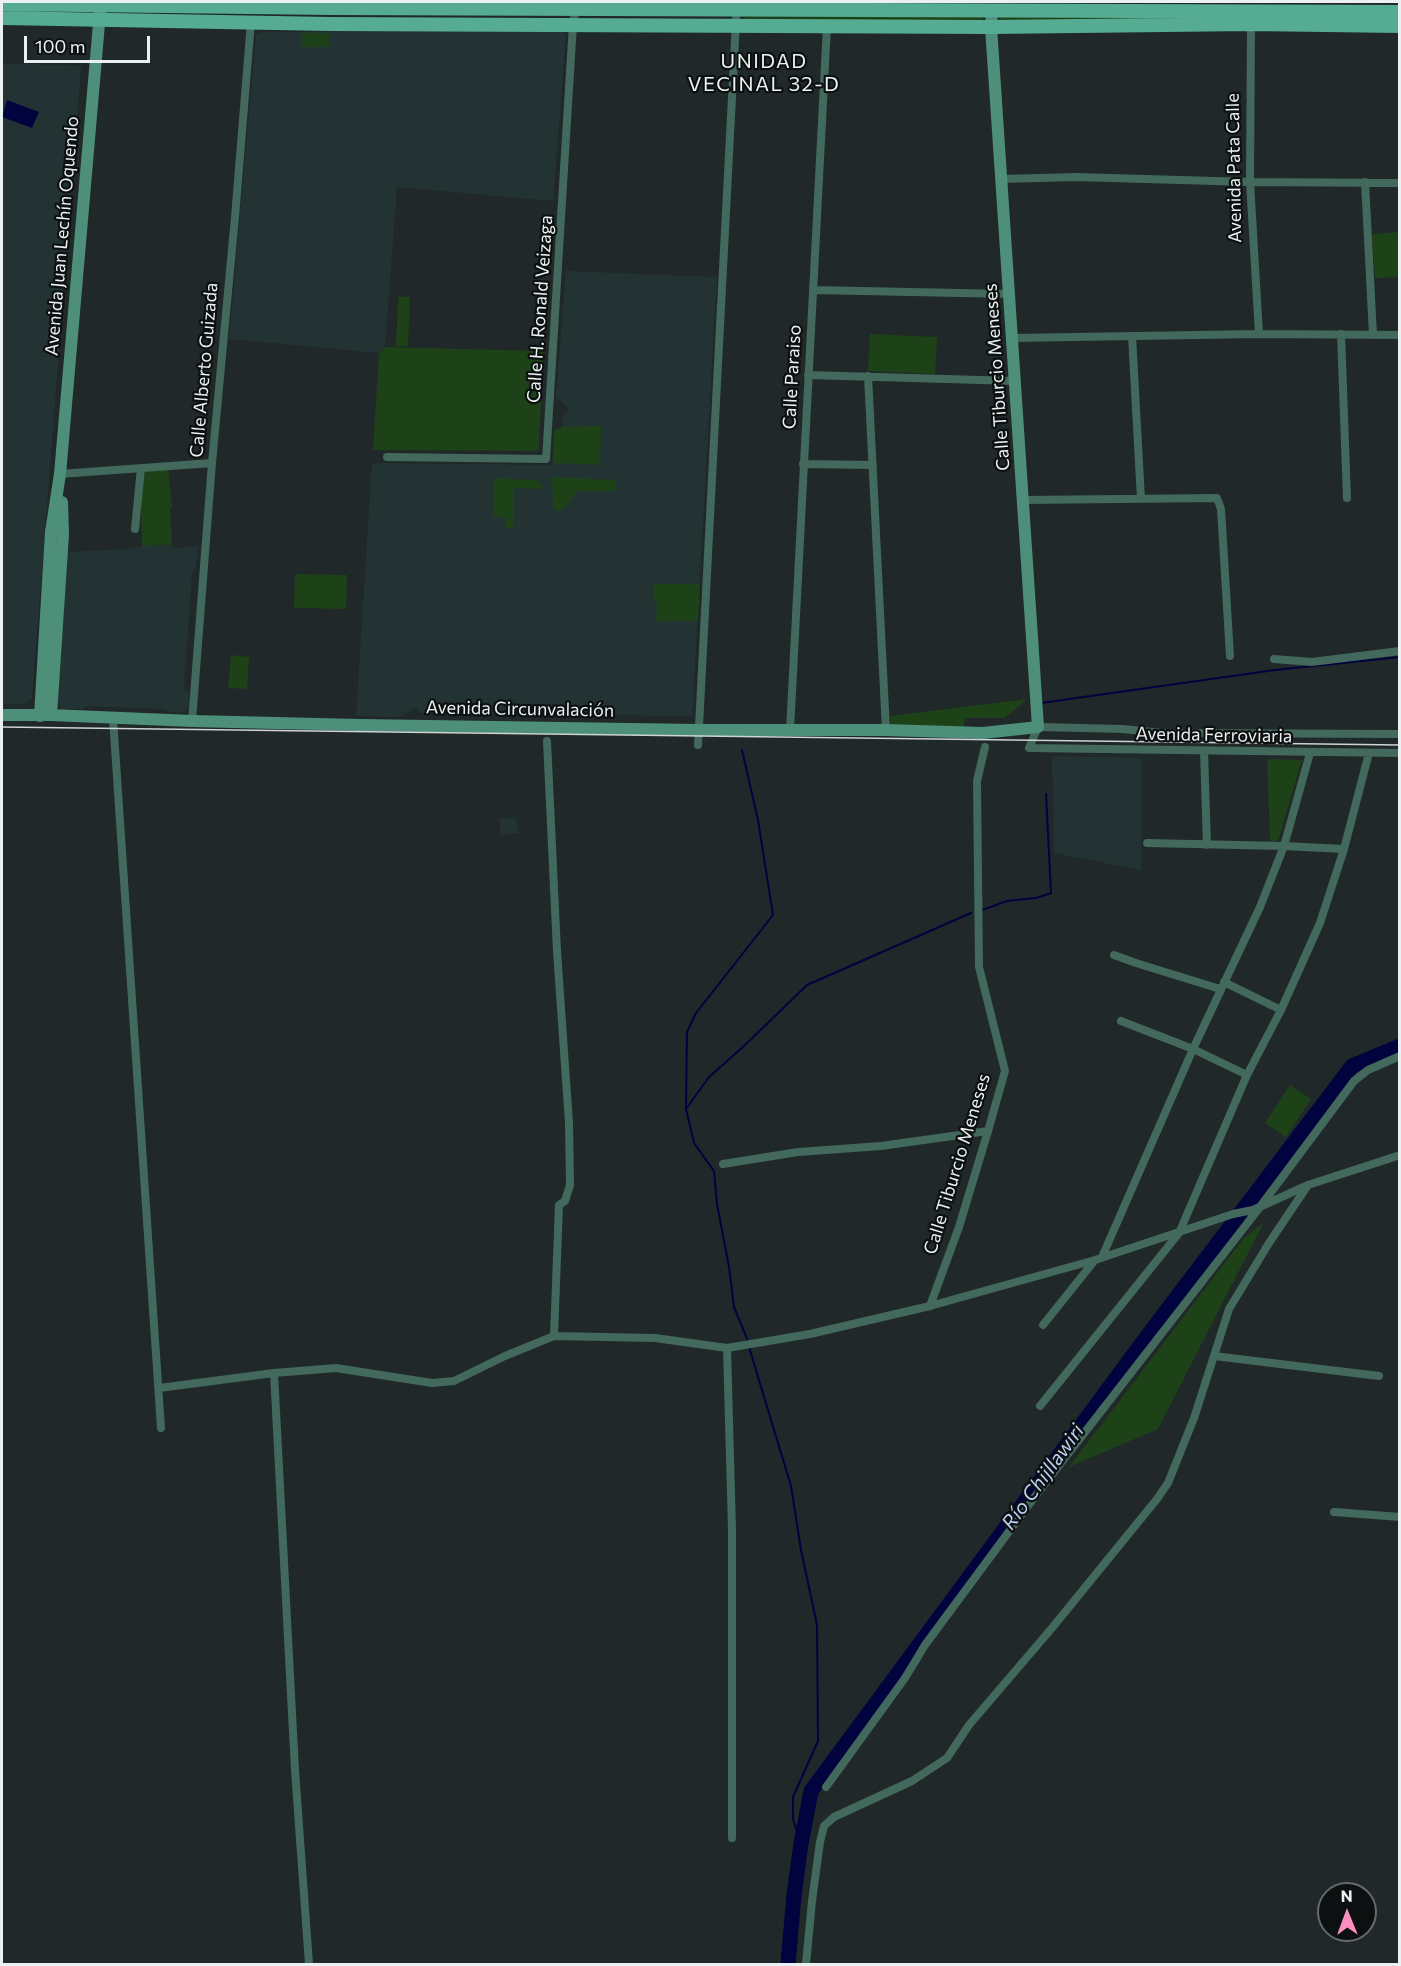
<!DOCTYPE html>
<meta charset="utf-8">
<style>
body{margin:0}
#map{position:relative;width:1401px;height:1966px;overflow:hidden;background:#202829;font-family:Commissioner,sans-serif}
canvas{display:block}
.frame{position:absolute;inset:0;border:3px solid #ebf1f1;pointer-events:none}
.north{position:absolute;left:1317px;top:1882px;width:60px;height:60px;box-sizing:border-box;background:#0d1010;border:2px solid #666a6a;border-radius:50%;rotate:359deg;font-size:16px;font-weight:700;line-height:24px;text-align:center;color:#ebf1f1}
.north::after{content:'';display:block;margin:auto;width:21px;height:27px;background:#fd8ec0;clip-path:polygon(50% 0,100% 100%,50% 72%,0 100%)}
.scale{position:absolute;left:24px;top:36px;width:126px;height:27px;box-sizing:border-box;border:3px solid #ebf1f1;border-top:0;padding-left:8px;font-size:18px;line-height:21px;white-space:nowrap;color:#ebf1f1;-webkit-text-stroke:4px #0d1010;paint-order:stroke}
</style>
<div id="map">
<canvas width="1401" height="1966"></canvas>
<div class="frame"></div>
<div class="north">N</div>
<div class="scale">100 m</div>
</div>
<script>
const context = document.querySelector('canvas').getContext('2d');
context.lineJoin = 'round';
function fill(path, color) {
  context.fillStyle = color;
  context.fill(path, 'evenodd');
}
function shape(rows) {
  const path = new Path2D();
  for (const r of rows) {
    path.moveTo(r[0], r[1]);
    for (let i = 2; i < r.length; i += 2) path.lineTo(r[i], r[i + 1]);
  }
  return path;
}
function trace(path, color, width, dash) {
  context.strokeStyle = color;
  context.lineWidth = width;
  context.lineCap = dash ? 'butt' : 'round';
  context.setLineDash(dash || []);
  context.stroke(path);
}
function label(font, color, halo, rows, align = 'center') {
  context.font = font + ' Commissioner,sans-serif';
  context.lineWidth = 4.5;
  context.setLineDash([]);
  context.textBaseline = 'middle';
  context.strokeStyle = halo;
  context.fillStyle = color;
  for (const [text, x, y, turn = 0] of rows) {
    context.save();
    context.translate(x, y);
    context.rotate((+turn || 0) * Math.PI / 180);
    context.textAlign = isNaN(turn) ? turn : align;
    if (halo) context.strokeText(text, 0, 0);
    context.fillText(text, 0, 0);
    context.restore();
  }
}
fill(shape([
 [507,30,561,32,566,36,553,201,397,187,385,347,379,353,229,339,256,34,263,32],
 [2,63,81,66,32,698,25,704,2,704],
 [566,271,717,277,692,716,421,713,416,707,400,717,356,716,372,463,552,465,554,431,562,427,564,414,569,409,556,397],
 [172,545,173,548,198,546,196,568,192,572,184,689,189,694,188,708,184,712,169,712,164,709,86,706,83,709,61,709,57,702,67,552,130,549,142,546],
 [1052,756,1142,758,1141,870,1054,853],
 [516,817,518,833,501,835,499,819]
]), '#233334');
fill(shape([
 [1241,15,1241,20,1000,21,999,17],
 [745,16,983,17,983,22,745,21],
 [301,33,329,33,329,47,301,47],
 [1399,232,1399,277,1375,278,1372,234],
 [398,297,410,297,408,346,396,346],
 [870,334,937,337,935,374,868,371],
 [385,347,543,351,539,449,536,451,373,450,379,353],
 [601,426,600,465,553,463,554,431,562,427],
 [168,469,172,508,170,509,172,545,142,546,141,507,143,476,147,471],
 [552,477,616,480,615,491,580,491,575,493,565,508,560,510,555,510,553,506],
 [493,478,537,480,542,485,542,489,514,488,513,528,506,528,506,517,493,517],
 [295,574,347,575,346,609,294,608],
 [653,584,700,584,698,621,656,621,657,603,653,602],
 [231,655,249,657,247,689,228,688],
 [1027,699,1005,718,965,718,964,727,891,727,890,716],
 [1267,759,1302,760,1278,841,1270,841],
 [1290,1085,1311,1099,1286,1137,1265,1123],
 [1264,1222,1158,1429,1069,1467,1243,1239]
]), '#1e4218');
fill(shape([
 [7,100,39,112,32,128,2,117]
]), '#00033e');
trace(shape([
 [1042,705,1041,703,1275,670,1400,657],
 [982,910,1007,901,1036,898,1051,893,1046,794],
 [686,1109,687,1032,696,1013,773,915,758,820,742,750],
 [748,1341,734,1307,729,1267,717,1204,714,1171,694,1143,686,1109,709,1077,744,1046,807,985,971,913],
 [749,1347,791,1486,801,1550,817,1625,818,1741,793,1797,793,1819,801,1844]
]), '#00033e', 2);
trace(shape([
 [788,1964,794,1895,801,1844,811,1791,1148,1335,1352,1066,1400,1046]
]), '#00033e', 15);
trace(shape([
 [1251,24,1250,182,1259,334],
 [1001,179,1076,177,1250,182,1400,183],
 [1365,182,1373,335],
 [813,290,1009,294],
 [1341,334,1347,498],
 [1132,336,1141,499],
 [1012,338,1259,334,1400,335],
 [808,375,1015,381],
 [868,376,886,730],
 [387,457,546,459,573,24,577,2],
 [803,464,873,465],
 [60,474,212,463],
 [1023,500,1217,498,1221,509,1230,656],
 [135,529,141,468],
 [1274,659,1312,662,1400,651],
 [113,718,161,1428],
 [192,721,212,463,235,217,251,22],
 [790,730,827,26],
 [1400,734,1162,733,1123,729,1038,727,1029,748,1400,753],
 [547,741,557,951,569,1123,570,1185,565,1201,559,1205,554,1336],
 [698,745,737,2],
 [1204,751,1207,845],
 [1147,843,1284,846,1344,849],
 [1114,955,1136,963,1220,989],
 [1224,982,1281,1010],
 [1121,1021,1193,1049,1247,1075],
 [723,1164,798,1152,881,1146,988,1131],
 [1102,1257,1193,1049,1260,907,1284,846,1310,753],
 [930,1306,959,1227,988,1131,1005,1071,979,967,977,781,985,747],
 [1043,1325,1095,1260],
 [727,1348,732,1530,732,1838],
 [1214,1356,1379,1376],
 [274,1373,295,1770,309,1964],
 [159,1388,274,1373,336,1368,432,1383,454,1381,505,1356,554,1336,655,1338,727,1348,810,1334,930,1306,1095,1260,1233,1214,1253,1210,1308,1185,1400,1155],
 [1040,1406,1179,1233,1247,1075,1281,1010,1320,923,1344,849,1369,753],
 [1334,1512,1400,1517],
 [826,1787,905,1678,925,1645,1036,1495,1260,1207,1354,1081,1368,1070,1400,1056],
 [806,1964,812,1901,820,1842,824,1826,834,1817,912,1781,947,1758,969,1725,1052,1628,1157,1499,1168,1483,1194,1418,1229,1309,1269,1243,1308,1185]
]), '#42695c', 8);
trace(shape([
 [2,715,51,715,192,721,360,725,697,730,886,730,983,733,1038,727,991,27,992,11],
 [51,715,63,534,62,502],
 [40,716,51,532,60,474,100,12]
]), '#4e8f7a', 12);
trace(shape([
 [2,4,331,8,1400,12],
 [2,18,330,24,991,27,1251,24,1400,26]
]), '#55ac92', 14);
trace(shape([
 [2,727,1400,745]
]), '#ced4d4', 1.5);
label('18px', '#ebf1f1', '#0d1010', [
 ["Avenida Pata Calle",1234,168,-91],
 ["Avenida Juan Lechín Oquendo",62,236,-85],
 ["Calle H. Ronald Veizaga",540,309,-86],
 ["Calle Alberto Guizada",204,370,-85],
 ["Calle Paraiso",792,377,-87],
 ["Calle Tiburcio Meneses",997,377,-94],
 ["Avenida Circunvalación",520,709,1],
 ["Avenida Ferroviaria",1214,735,1],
 ["Calle Tiburcio Meneses",957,1164,-73]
]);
context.letterSpacing = '1.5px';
label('20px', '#ebf1f1', '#0d1010', [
 ["UNIDAD",764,61],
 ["VECINAL 32-D",764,84]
]);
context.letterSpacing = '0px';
label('italic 20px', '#bdd1f6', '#0d1010', [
 ["Río Chijllawiri",1043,1477,-54]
]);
</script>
